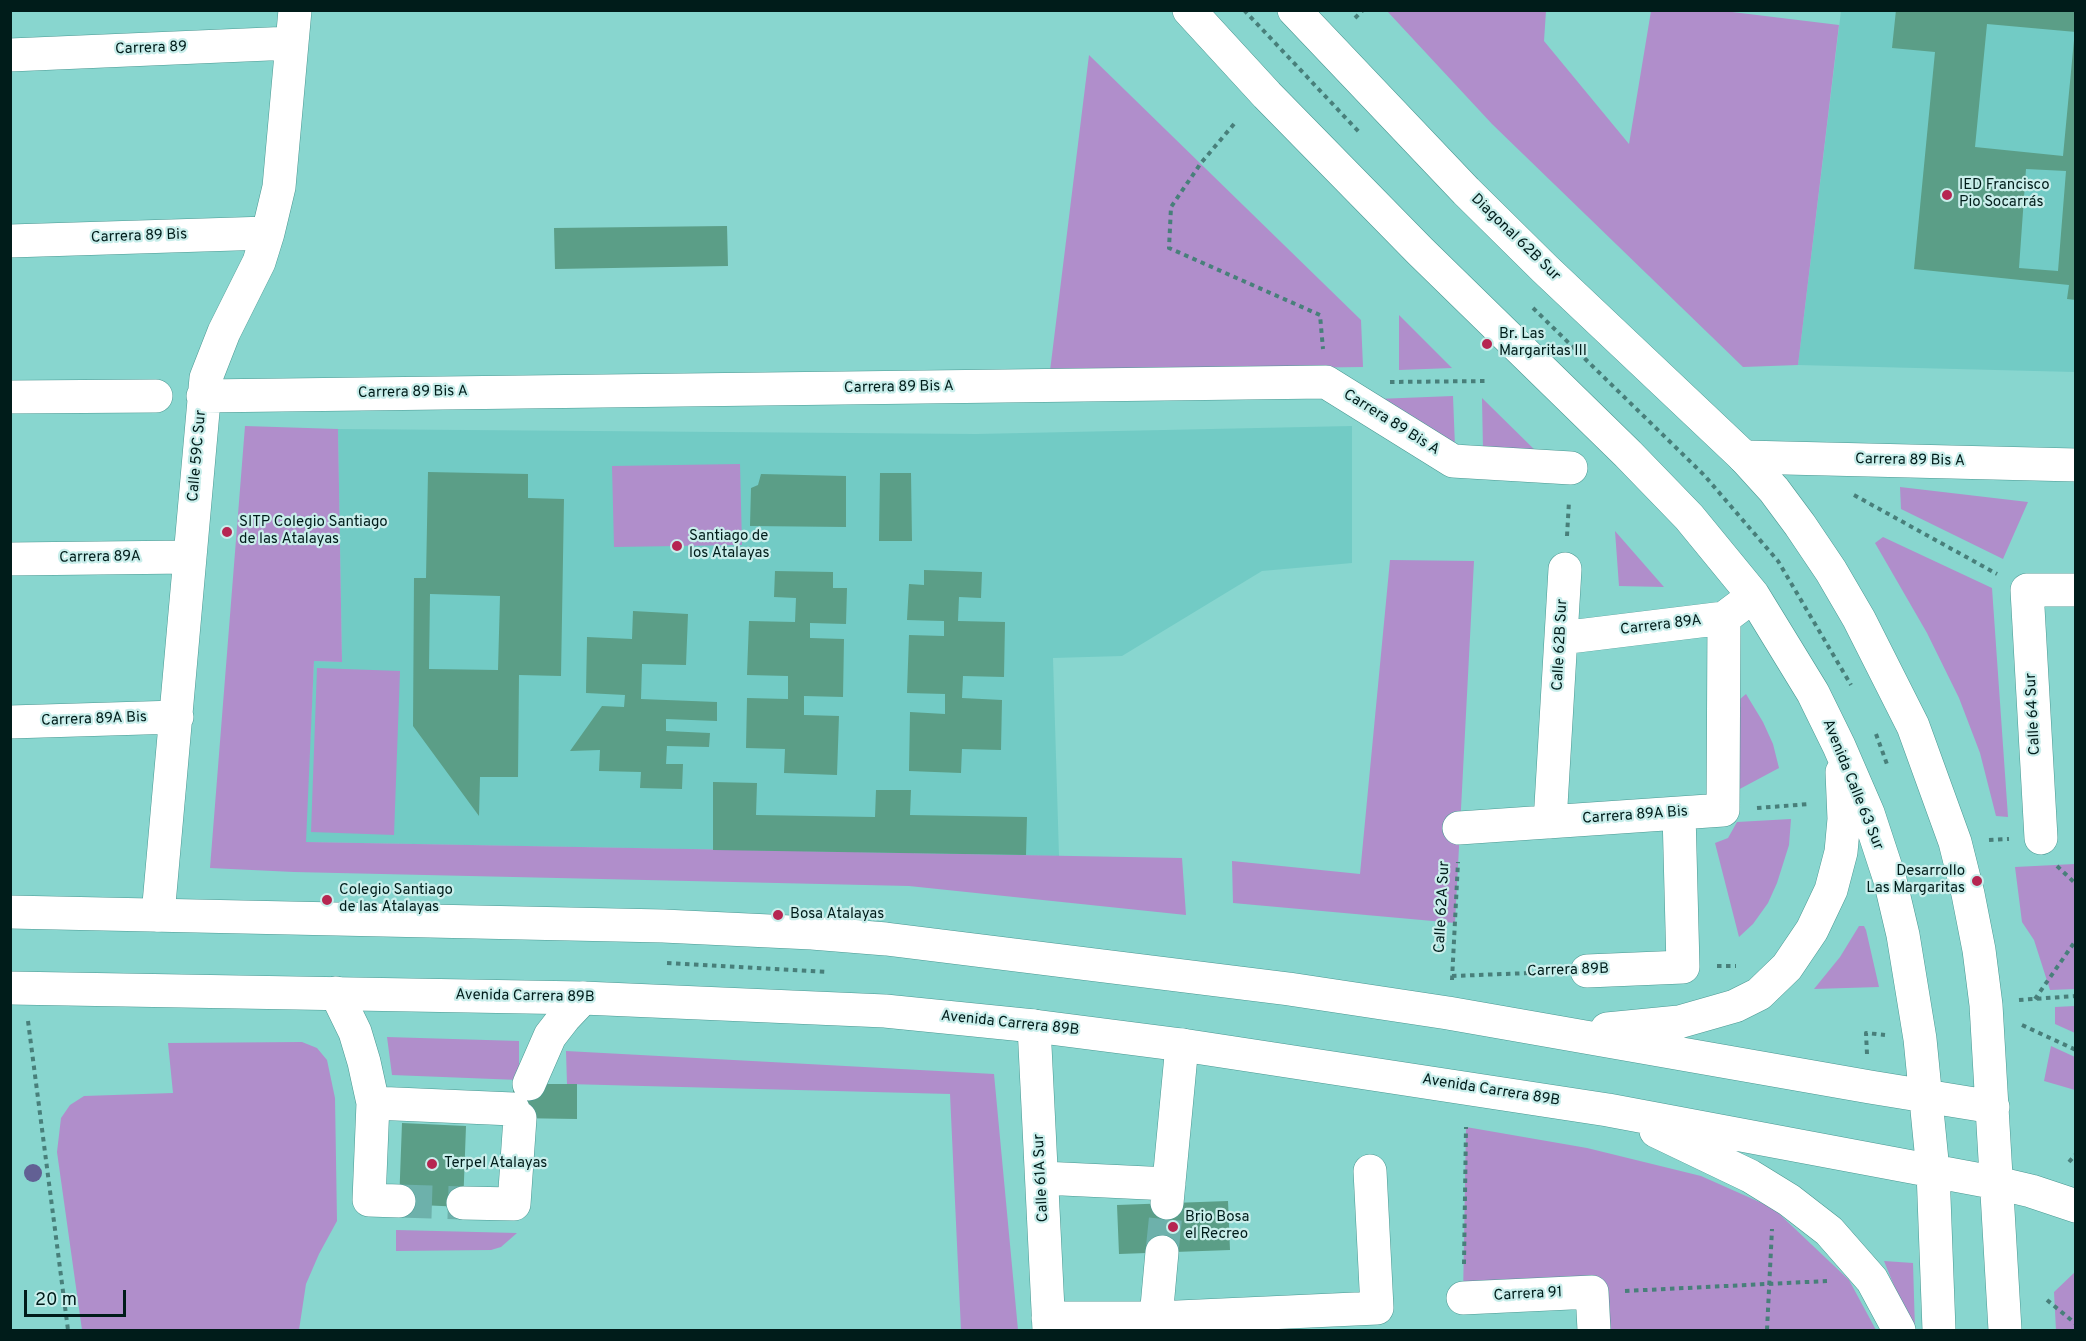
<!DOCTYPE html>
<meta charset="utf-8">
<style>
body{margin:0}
#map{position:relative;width:2086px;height:1341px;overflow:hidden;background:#88d6cf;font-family:Overpass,sans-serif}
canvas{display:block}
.frame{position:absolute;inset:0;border:12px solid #001c1a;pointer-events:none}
.scale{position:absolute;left:24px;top:1290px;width:102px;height:27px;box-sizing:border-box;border:3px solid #001c1a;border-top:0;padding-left:8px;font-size:18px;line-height:21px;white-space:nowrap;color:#001c1a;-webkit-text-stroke:4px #c9eeeb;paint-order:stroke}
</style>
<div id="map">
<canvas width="2086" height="1341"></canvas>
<div class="frame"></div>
<div class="scale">20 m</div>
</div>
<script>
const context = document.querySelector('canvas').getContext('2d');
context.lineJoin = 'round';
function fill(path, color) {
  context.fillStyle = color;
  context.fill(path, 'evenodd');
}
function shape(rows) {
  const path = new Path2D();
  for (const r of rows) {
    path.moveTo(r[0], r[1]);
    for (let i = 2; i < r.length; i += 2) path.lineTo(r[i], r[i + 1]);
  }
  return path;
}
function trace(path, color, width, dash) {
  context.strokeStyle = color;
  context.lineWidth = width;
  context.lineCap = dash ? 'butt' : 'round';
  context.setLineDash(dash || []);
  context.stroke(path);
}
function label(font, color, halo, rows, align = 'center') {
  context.font = font + ' Overpass,sans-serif';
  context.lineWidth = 4.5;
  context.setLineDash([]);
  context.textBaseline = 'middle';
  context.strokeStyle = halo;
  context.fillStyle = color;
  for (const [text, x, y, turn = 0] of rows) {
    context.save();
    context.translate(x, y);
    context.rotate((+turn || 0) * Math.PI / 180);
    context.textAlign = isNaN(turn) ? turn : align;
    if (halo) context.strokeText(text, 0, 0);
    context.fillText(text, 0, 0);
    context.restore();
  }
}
fill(shape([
 [1841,11,2075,11,2075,372,1798,365],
 [1352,426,1352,563,1262,571,1122,656,1053,658,1059,856,305,842,314,661,342,662,338,429,976,434]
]), '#72cbc5');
fill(shape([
 [1387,11,1546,11,1544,41,1629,144,1651,11,1724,11,1839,25,1798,365,1743,367,1492,124],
 [1089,55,1361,320,1363,367,1050,371],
 [1399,315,1452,368,1399,370],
 [1453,396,1455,447,1377,399],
 [1482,398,1541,456,1483,450],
 [245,426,338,429,342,662,314,661,306,842,1182,858,1186,915,909,886,294,872,210,868],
 [740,464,742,545,614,547,612,466],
 [1900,487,2028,502,2003,559,1901,509],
 [1615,531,1664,587,1619,586],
 [1883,537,1992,588,2008,817,1996,816,1980,753,1959,698,1927,633,1875,543],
 [1390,560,1474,561,1455,923,1233,903,1232,861,1360,874],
 [317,668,400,671,394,835,311,832],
 [1746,694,1763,722,1773,744,1779,768,1736,791,1733,705],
 [1791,819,1789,845,1777,883,1768,903,1753,924,1739,937,1715,843,1728,838,1737,822],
 [2075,864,2075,989,2050,990,2034,940,2022,922,2015,867],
 [1859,926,1864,926,1866,930,1879,987,1814,989,1840,957],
 [2075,1006,2075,1033,2055,1024,2055,1007],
 [387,1037,519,1041,519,1080,392,1075],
 [302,1042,317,1048,327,1060,335,1098,337,1221,319,1254,306,1284,299,1330,82,1330,57,1152,61,1118,70,1105,84,1096,173,1093,168,1043],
 [2051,1046,2075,1057,2075,1090,2044,1081],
 [566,1051,994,1074,1018,1330,961,1330,950,1094,567,1084],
 [1466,1127,1587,1148,1701,1176,1773,1208,1849,1280,1876,1330,1594,1330,1592,1293,1463,1298],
 [396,1230,517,1233,501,1247,491,1250,396,1251],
 [1884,1261,1913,1263,1915,1330,1912,1330],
 [2075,1272,2075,1330,2056,1330,2054,1292]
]), '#b08ecb');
fill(shape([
 [1896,10,2076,10,2076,32,1987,24,1975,147,2063,156,2074,40,2076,40,2076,300,2067,299,2069,285,1914,269,1935,52,1892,48],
 [2026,169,2066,171,2058,271,2019,268],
 [727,226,728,266,555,269,554,228],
 [428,472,528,474,528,498,564,499,561,676,519,675,518,777,480,777,479,816,413,726,414,578,426,578],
 [430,594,500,596,498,670,429,669],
 [880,473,911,473,912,541,879,541],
 [761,474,846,476,846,527,750,526,751,488,758,485],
 [924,570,982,572,981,598,959,597,958,621,1005,622,1004,677,963,676,962,698,1002,700,1001,750,962,749,961,773,909,771,910,712,945,714,945,694,907,693,909,635,944,636,944,621,907,620,909,584,924,585],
 [775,571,833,572,833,588,847,588,846,624,810,623,810,638,844,639,843,697,804,696,804,715,839,716,837,775,784,773,785,749,746,748,747,698,788,699,788,676,747,675,749,621,795,622,796,598,774,597],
 [633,611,688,614,686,665,642,664,641,699,717,702,717,721,666,719,666,731,710,733,709,747,667,746,666,764,683,764,682,789,640,788,641,772,599,771,600,750,570,751,602,706,624,707,625,695,586,693,587,637,632,639],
 [713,782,757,783,756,815,875,817,876,790,911,790,910,815,1027,817,1026,855,713,850],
 [513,1084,577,1084,577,1119,513,1118],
 [402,1123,466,1126,463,1207,399,1204],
 [1228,1201,1230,1250,1119,1254,1117,1205]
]), '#5b9e87');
trace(shape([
 [399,1201,463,1203],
 [1162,1252,1167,1203]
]), '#6db1ab', 33, [33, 16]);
const minor = shape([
 [10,55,292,43],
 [10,241,268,233],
 [203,396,1326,382,1453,461,1571,468],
 [10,397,156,396],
 [1744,457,2076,465],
 [10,559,189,557],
 [1561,638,1724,618,1740,606],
 [10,722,177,717],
 [1550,822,1565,569],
 [1459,828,1723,810,1724,618],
 [2041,838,2027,590,2076,590],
 [158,915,206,378,224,332,259,262,268,233,279,187,295,10],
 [1587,971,1683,967,1679,813],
 [336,993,355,1032,364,1062,373,1103,369,1200,399,1201],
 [1034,1026,1049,1330],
 [529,1084,550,1036,564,1018,583,998],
 [373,1103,513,1109],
 [1042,1178,1169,1184],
 [1997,1183,2031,1191,2076,1206],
 [463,1203,514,1204,520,1118],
 [1167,1203,1182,1045],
 [1463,1298,1592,1292,1594,1330],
 [1048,1318,1156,1318,1162,1252],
 [1156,1318,1377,1308,1370,1171]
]);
const major = shape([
 [1189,10,1267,95,1420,251,1628,454,1689,517,1753,595,1813,693,1839,746,1868,813,1890,880,1903,935,1920,1039,1933,1171,1939,1330],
 [1294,10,1466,191,1545,269,1744,457,1774,490,1800,525,1831,571,1859,619,1913,726,1955,842,1968,894,1979,950,1986,1005,2005,1330],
 [10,912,663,926,812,933,886,939,1289,989,1448,1013,1870,1087,1993,1107],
 [10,988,583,998,885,1011,1034,1026,1182,1045,1608,1110,1997,1183],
 [1607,1029,1679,1022,1735,1006,1759,994,1787,967,1812,930,1831,890,1841,852,1844,819,1842,772],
 [1656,1131,1750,1176,1789,1200,1829,1231,1872,1280,1899,1330]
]);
trace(minor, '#4a9892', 34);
trace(major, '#4a9892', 34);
trace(shape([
 [1244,10,1359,132],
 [1355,18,1363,10],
 [1234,124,1201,163,1171,207,1169,248,1320,315,1323,349],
 [1533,308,1704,475,1778,561,1851,685],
 [1390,382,1489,381],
 [1854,495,1997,574],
 [1567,536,1569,501],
 [1876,734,1888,767],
 [1757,808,1810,804],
 [1989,840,2009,839],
 [2057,866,2076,884],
 [667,963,828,972],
 [1717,966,1736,966],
 [1452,976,1556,972],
 [1452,980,1458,862],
 [2035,999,2076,940],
 [2019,1000,2076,996],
 [28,1021,68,1330],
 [2022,1025,2076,1050],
 [1867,1054,1866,1033,1885,1035],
 [2069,1162,2076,1154],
 [1464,1264,1466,1127],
 [1625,1291,1827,1281],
 [2047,1300,2076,1324],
 [1767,1330,1772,1229]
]), '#487f7a', 4, [4.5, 4.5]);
trace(minor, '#fff', 33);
trace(major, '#fff', 33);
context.fillStyle = '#626094';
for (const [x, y] of [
 [33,1173]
]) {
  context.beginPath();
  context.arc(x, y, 9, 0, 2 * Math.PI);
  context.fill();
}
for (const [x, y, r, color] of [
 [1947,195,6,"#b62651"],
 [1487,344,6,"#b62651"],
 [227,532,6,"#b62651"],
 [677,546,6,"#b62651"],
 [1977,881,6,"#b62651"],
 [327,900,6,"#b62651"],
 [778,915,6,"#b62651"],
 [432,1164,6,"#b62651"],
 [1173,1227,6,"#b62651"]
]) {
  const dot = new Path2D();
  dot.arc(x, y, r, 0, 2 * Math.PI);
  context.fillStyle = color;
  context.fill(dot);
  trace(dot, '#c9eeeb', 2);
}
label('15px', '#001c1a', '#c9eeeb', [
 ["Carrera 89",151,49,-2],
 ["Carrera 89 Bis",139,237,-2],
 ["Diagonal 62B Sur",1515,238,44],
 ["Carrera 89 Bis A",899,388,-1],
 ["Carrera 89 Bis A",413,393,-1],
 ["Carrera 89 Bis A",1391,423,32],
 ["Calle 59C Sur",198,456,-85],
 ["Carrera 89 Bis A",1910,461,1],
 ["Carrera 89A",100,558,-1],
 ["Carrera 89A",1661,626,-7],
 ["Calle 62B Sur",1561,645,-87],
 ["Calle 64 Sur",2034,714,-93],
 ["Carrera 89A Bis",94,720,-2],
 ["Avenida Calle 63 Sur",1852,785,68],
 ["Carrera 89A Bis",1635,816,-4],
 ["Calle 62A Sur",1443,907,-87],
 ["Carrera 89B",1568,971,-2],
 ["Avenida Carrera 89B",525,997,1],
 ["Avenida Carrera 89B",1010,1024,6],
 ["Avenida Carrera 89B",1491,1091,9],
 ["Calle 61A Sur",1042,1178,-93],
 ["Carrera 91",1528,1295,-3]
]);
label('15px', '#001c1a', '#c9eeeb', [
 ["IED Francisco",1959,186],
 ["Pio Socarrás",1959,203],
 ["Br. Las",1499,335],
 ["Margaritas III",1499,352],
 ["SITP Colegio Santiago",239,523],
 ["de las Atalayas",239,540],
 ["Santiago de",689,537],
 ["los Atalayas",689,554],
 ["Desarrollo",1965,872,"right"],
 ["Las Margaritas",1965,889,"right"],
 ["Colegio Santiago",339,891],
 ["de las Atalayas",339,908],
 ["Bosa Atalayas",790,915],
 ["Terpel Atalayas",444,1164],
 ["Brio Bosa",1185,1218],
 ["el Recreo",1185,1235]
], 'left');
</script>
